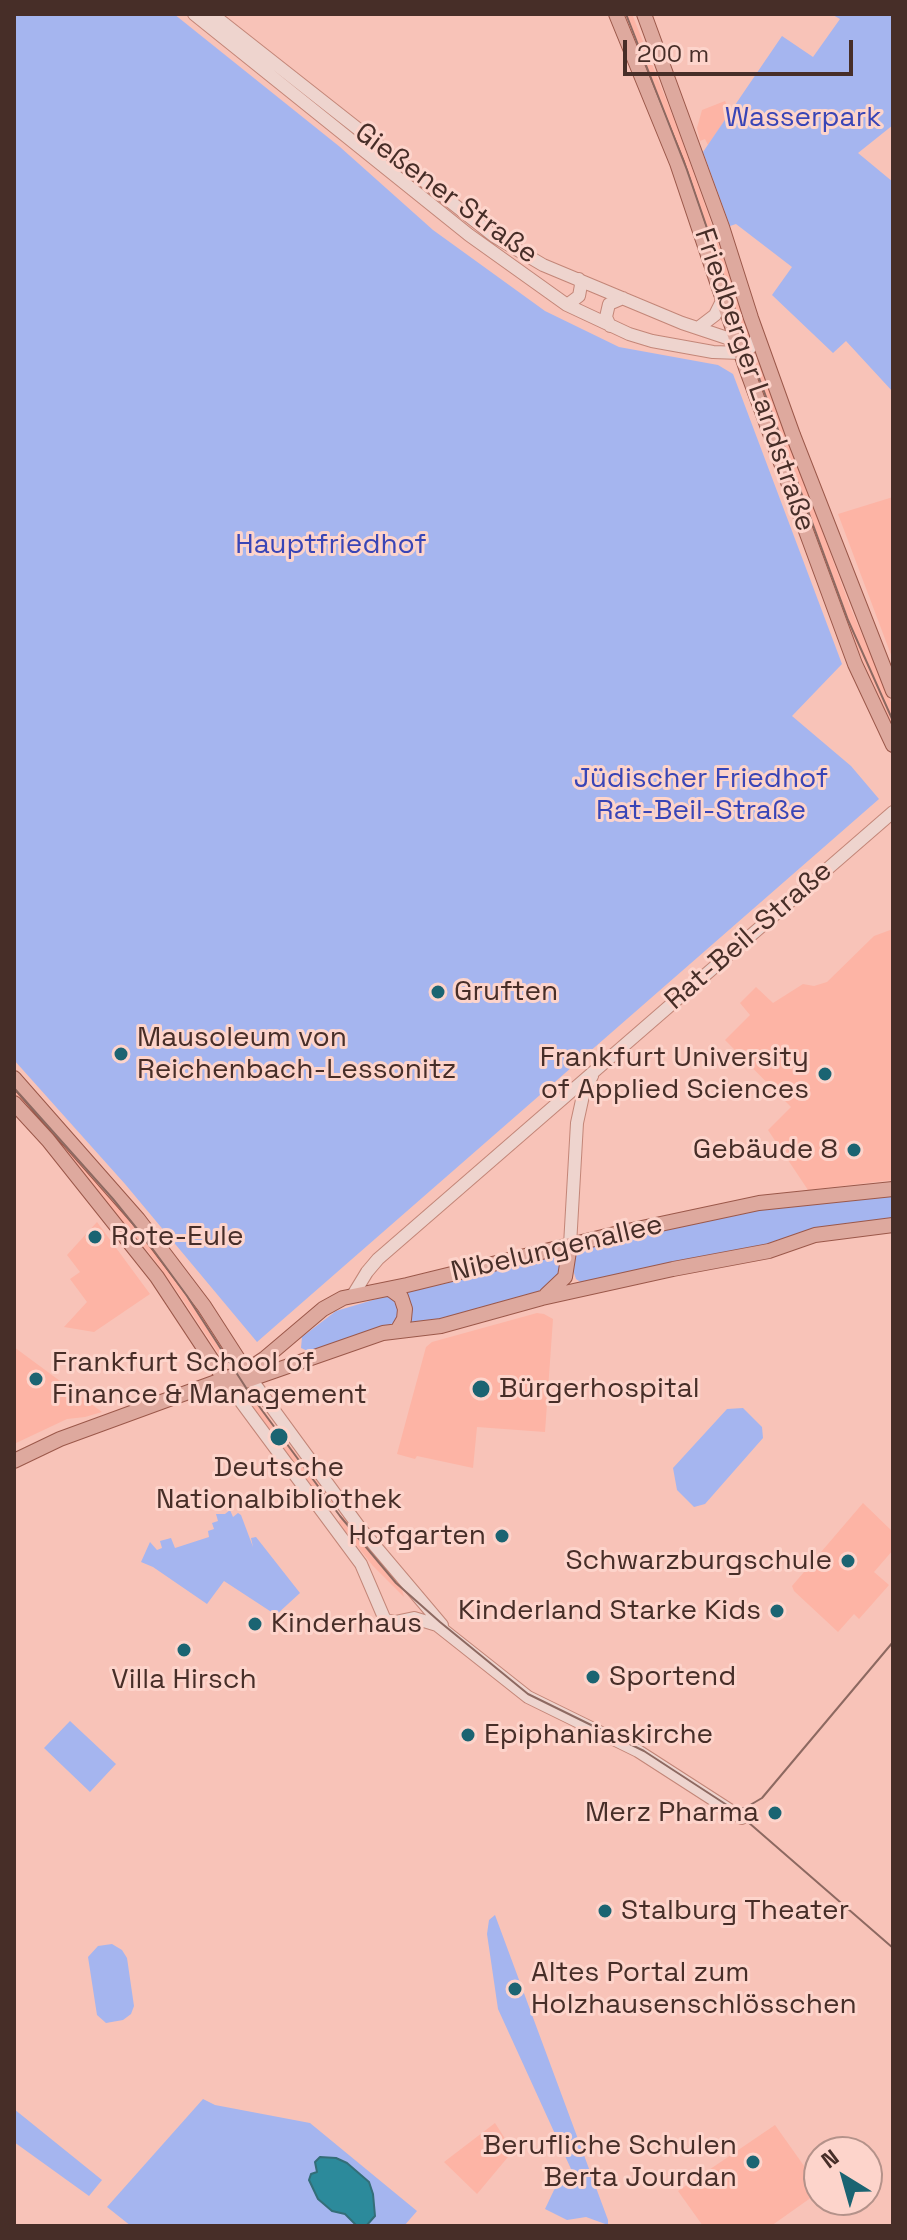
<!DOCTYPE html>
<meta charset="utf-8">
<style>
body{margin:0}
#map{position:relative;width:907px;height:2240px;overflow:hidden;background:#f8c3b8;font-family:"Space Grotesk",sans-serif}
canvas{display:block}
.frame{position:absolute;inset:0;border:16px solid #472e28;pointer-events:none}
.north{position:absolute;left:803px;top:2136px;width:80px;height:80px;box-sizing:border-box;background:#fdd4cb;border:2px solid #b4928a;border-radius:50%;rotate:323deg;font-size:22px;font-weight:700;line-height:32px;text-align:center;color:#472e28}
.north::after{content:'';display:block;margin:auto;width:28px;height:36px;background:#1b6472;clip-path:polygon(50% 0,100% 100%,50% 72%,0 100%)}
.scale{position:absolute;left:623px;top:40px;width:230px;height:36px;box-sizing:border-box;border:4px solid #472e28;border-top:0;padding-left:10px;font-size:24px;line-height:28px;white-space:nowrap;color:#472e28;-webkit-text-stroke:6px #fdd4cb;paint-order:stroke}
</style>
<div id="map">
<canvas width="907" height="2240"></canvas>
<div class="frame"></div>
<div class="north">N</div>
<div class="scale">200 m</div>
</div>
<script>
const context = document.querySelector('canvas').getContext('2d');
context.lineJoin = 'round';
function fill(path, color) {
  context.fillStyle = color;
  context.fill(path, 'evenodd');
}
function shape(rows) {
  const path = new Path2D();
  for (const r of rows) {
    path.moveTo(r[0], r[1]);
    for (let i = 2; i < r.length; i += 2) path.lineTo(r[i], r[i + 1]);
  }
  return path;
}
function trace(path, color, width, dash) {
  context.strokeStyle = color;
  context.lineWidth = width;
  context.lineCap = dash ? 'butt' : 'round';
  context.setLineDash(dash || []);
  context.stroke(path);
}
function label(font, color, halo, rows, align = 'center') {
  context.font = font + ' "Space Grotesk",sans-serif';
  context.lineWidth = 6;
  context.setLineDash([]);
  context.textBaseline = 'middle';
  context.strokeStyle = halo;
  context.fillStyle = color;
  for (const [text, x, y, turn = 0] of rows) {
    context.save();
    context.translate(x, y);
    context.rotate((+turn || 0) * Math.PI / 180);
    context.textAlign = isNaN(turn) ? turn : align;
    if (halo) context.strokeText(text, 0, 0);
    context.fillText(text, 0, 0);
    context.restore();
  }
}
fill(shape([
 [624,14,632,14,677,127,706,208,751,338,749,339,743,337],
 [725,101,730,113,708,145,705,139,700,141,697,128,702,110],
 [759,362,851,609,893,707,893,727,860,654,818,546,752,364],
 [893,497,893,660,838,514],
 [893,929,893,1180,808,1190,768,1130,791,1107,725,1040,750,1015,740,1003,756,987,773,1003,803,984,814,986,827,982,874,936],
 [14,1085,129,1215,196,1305,226,1353,220,1356,179,1294,150,1254,14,1097],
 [97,1222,150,1294,94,1332,64,1327,87,1302,70,1279,80,1272,67,1255],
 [537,1313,544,1314,553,1319,545,1432,477,1427,473,1468,417,1456,415,1459,397,1454,426,1347,432,1342],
 [14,1347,102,1412,85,1417,67,1419,14,1444],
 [251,1394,337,1507,330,1512,244,1396],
 [863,1503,893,1532,893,1550,874,1572,889,1585,859,1619,854,1614,838,1632,794,1591,792,1586],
 [346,1515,401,1586,404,1597,373,1566,338,1522],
 [495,2123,513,2151,477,2194,444,2162],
 [775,2125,819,2187,819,2192,771,2226,703,2226,678,2191]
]), '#fdb4a5');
fill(shape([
 [14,14,174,14,340,147,433,230,545,311,619,347,718,365,733,374,842,664,792,716,851,766,879,799,257,1342,125,1184,14,1060],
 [831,14,893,14,893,125,858,153,893,182,893,392,846,341,833,353,772,295,792,267,736,224,730,226,703,152,782,36,813,57,840,19],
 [893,1192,893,1221,582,1283,576,1279,574,1273,575,1247,747,1210],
 [558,1252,564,1267,544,1290,445,1320,407,1324,399,1292],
 [383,1297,389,1297,397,1302,401,1315,391,1327,310,1352,301,1348,302,1337,336,1311],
 [743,1408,762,1427,763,1438,705,1504,694,1507,677,1490,673,1468,727,1409],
 [230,1510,233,1517,238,1513,241,1515,253,1547,251,1538,256,1537,300,1593,276,1615,224,1581,207,1604,153,1567,141,1562,150,1542,157,1550,162,1548,160,1541,171,1538,175,1548,209,1537,208,1531,214,1529,212,1523,218,1521,216,1514,225,1514],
 [70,1721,116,1764,90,1792,44,1748],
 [495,1915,608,2220,608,2225,586,2217,567,2220,545,2209,554,2190,571,2169,498,2009,487,1934,489,1920],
 [112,1944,122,1950,127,1958,134,2006,131,2014,123,2020,106,2023,97,2015,88,1957,98,1946],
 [203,2099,215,2105,310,2123,417,2211,404,2226,131,2226,107,2207],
 [14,2109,102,2180,89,2196,14,2142]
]), '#a5b5ef');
const water = shape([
 [320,2157,336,2158,347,2163,369,2182,373,2194,375,2216,366,2226,357,2226,345,2214,332,2211,318,2199,309,2180,311,2174,317,2172,315,2162,320,2157]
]);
fill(water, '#2c8a9b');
trace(water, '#346e78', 2);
const secondary = shape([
 [194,14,469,235,567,305,629,334,652,341,713,352,741,353,750,348,758,336],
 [212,14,494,236,543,265,682,323,742,343],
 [567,305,579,296,581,285,579,279],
 [610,326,606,317,609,304,623,298],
 [698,328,715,315,723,299],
 [570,1245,577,1123,584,1091,592,1076],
 [353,1295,367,1272,378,1259,893,812],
 [251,1379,360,1528,442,1625],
 [230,1387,361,1564,385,1620,395,1622,414,1618,437,1625,528,1697,638,1751,742,1818]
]);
const primary = shape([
 [616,14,677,163,746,368,855,664,893,745],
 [644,14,722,227,751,318,793,435,893,691],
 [14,1078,138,1219,204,1306,251,1379],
 [14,1103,48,1140,157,1277,229,1386],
 [390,1289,401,1297,405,1309,404,1319,397,1331],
 [546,1295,565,1277,570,1245],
 [234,1385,383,1333,441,1326,542,1298,673,1269,769,1251,815,1235,893,1225],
 [14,1461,60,1439,246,1371,264,1359,323,1309,343,1298,407,1285,623,1232,759,1203,893,1189]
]);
trace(secondary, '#c38678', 14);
trace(primary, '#9b584a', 16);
trace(secondary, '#eed4ce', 12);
trace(primary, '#dea99e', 14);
trace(shape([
 [626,14,687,170,751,356,848,620,893,721],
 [14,1088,113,1199,146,1240,187,1296,250,1394,340,1516,396,1583,440,1622,528,1694,644,1751,733,1809,893,1948],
 [729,1808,745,1808,762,1798,893,1642]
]), '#8d6961', 2);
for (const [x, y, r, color] of [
 [438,992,8,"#1b6472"],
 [121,1054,8,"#1b6472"],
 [825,1074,8,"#1b6472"],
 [854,1150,8,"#1b6472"],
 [95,1237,8,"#1b6472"],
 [36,1379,8,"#1b6472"],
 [481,1389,10,"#1b6472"],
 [279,1437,10,"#1b6472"],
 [502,1536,8,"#1b6472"],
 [848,1561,8,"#1b6472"],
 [777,1611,8,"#1b6472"],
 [255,1624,8,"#1b6472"],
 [184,1650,8,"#1b6472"],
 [593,1677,8,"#1b6472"],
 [468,1735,8,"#1b6472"],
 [775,1813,8,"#1b6472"],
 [605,1911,8,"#1b6472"],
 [515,1989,8,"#1b6472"],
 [753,2162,8,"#1b6472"]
]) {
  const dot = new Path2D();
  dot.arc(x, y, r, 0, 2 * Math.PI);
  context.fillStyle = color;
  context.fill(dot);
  trace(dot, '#fdd4cb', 3);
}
label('28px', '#3945b6', '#fdd4cb', [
 ["Wasserpark",803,118],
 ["Hauptfriedhof",331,545],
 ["Jüdischer Friedhof",701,779],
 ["Rat-Beil-Straße",701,811]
]);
label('28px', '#472e28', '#fdd4cb', [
 ["Gießener Straße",446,194,36],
 ["Friedberger Landstraße",754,380,71],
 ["Rat-Beil-Straße",749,936,-41],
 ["Nibelungenallee",557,1249,-13]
]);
label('28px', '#472e28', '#fdd4cb', [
 ["Gruften",454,992],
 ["Mausoleum von",137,1038],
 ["Reichenbach-Lessonitz",137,1070],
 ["Frankfurt University",809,1058,"right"],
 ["of Applied Sciences",809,1090,"right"],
 ["Gebäude 8",838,1150,"right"],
 ["Rote-Eule",111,1237],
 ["Frankfurt School of",52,1363],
 ["Finance & Management",52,1395],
 ["Bürgerhospital",499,1389],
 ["Deutsche",279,1468,"center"],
 ["Nationalbibliothek",279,1500,"center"],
 ["Hofgarten",486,1536,"right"],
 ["Schwarzburgschule",832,1561,"right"],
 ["Kinderland Starke Kids",761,1611,"right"],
 ["Kinderhaus",271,1624],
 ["Sportend",609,1677],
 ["Villa Hirsch",184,1680,"center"],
 ["Epiphaniaskirche",484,1735],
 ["Merz Pharma",759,1813,"right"],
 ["Stalburg Theater",621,1911],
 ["Altes Portal zum",531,1973],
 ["Holzhausenschlösschen",531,2005],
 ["Berufliche Schulen",737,2146,"right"],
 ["Berta Jourdan",737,2178,"right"]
], 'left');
</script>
